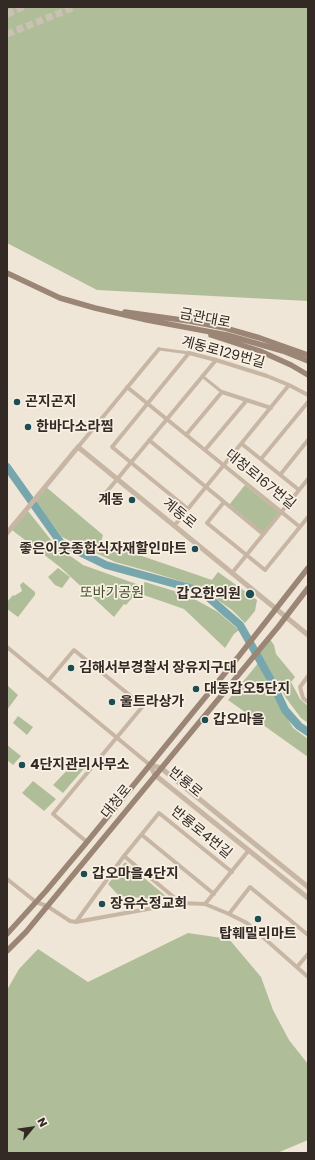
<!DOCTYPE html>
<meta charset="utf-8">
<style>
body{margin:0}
#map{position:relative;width:315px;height:1160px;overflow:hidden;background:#f0e6d7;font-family:Poppins,sans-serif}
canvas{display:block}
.frame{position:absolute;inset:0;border:8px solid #332a25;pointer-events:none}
.north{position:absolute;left:12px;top:1108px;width:40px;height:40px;-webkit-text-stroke:3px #f8f0e3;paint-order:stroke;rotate:61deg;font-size:11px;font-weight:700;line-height:16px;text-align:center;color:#332a25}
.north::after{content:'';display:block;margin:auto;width:14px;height:18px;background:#332a25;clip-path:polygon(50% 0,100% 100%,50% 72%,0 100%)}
</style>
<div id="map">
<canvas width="315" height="1160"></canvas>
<div class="frame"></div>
<div class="north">N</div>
</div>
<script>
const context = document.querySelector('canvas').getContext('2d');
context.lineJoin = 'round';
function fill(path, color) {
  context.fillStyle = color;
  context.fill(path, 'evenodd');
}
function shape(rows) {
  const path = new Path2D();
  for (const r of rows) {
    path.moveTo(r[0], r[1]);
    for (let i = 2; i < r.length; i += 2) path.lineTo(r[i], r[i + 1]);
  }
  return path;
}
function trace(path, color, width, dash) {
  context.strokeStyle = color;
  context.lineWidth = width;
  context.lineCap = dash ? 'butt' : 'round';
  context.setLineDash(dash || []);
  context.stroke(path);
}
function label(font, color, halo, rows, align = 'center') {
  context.font = font + ' Poppins,"Noto Sans KR",sans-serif';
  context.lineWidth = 3.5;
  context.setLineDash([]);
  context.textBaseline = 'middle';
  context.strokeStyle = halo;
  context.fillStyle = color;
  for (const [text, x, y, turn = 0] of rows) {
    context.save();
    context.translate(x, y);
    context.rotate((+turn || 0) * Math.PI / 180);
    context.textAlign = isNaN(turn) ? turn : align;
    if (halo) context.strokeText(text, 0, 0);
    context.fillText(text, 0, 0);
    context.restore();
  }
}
fill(shape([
 [7,7,308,7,308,301,97,290,7,243],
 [245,485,280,513,264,533,229,505],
 [46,487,103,535,101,542,212,580,218,572,257,600,255,611,245,623,232,610,199,587,151,572,115,562,62,537,36,502],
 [28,511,55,545,83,565,142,586,145,582,187,595,218,612,239,630,234,634,225,648,184,609,138,593,140,589,126,605,124,604,114,617,60,567,12,530],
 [58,568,70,577,62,588,55,585,48,577],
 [23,582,35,592,35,595,18,617,7,609,7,602,13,595,14,596,22,591,20,585],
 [269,638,274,645,276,654,295,677,291,682,300,699,308,706,308,723,301,718,286,698,259,651],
 [259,662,271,689,293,728,308,739,308,757,228,700],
 [7,685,18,695,7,710],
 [18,716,33,727,27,735,13,723],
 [7,745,21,756,13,765,7,760],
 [78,759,87,765,63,793,53,785],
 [33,781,56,799,44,811,22,793],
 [125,862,167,897,167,900,119,896,108,884],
 [188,933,229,939,261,977,273,1010,289,1040,308,1064,308,1140,277,1153,7,1153,7,990,19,969,38,949,88,982]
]), '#afbe98');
trace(shape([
 [7,467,61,543,106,565,201,591,240,625,270,678,285,710,299,726,308,732]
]), '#77a7ac', 8);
trace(shape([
 [7,14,23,7],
 [7,34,75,7]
]), '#cac0b3', 7, [7, 3.5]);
trace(shape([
 [159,349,189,353],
 [202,376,222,392]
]), '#c8b6a4', 3);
trace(shape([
 [127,387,300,527],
 [186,435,222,392,271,408],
 [149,440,263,534],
 [242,444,299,490],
 [78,447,159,349],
 [205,450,247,400],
 [261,459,308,402],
 [280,475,308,440],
 [99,501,216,360],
 [224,502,207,523,265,570,308,517],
 [188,509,112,447,189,353,216,360,267,376,289,385,308,395],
 [174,526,289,385],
 [232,573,308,479],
 [7,647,150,765],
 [308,676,300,687,303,698,308,702],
 [48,681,74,650,143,706,53,814,87,842],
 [142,835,214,894],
 [124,856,181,903],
 [7,879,36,902,47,906,70,921,76,922,181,903,205,904,229,914,247,923,308,977],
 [205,904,249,850],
 [229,914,250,887,308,935],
 [76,922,124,856,159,813,232,872],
 [297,967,308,954]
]), '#c8b6a4', 4);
trace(shape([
 [7,533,78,447,308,635],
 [150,765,155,775,308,898],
 [150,765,161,768,308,887]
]), '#c8b6a4', 5);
trace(shape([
 [7,273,60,298,95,308,147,320,227,335,283,351,308,361],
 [125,312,189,321,225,328,260,338,308,355],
 [211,335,260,351,291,365,308,375],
 [7,934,46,891,87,842,239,656,308,568],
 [7,951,26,932,278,627,308,588]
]), '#9b8575', 5.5);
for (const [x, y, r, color] of [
 [17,402,4,"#1c4d53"],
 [28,427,4,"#1c4d53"],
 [132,500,4,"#1c4d53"],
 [195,549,4,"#1c4d53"],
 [250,594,5,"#1c4d53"],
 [71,668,4,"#1c4d53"],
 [196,689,4,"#1c4d53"],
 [112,702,4,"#1c4d53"],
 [205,720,4,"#1c4d53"],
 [22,765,4,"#1c4d53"],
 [84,874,4,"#1c4d53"],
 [102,904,4,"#1c4d53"],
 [258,919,4,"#1c4d53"]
]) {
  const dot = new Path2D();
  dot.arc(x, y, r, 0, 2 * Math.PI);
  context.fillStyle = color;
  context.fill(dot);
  trace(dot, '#f8f0e3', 1.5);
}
label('14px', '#332a25', '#f8f0e3', [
 ["금관대로",205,319,11],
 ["계동로129번길",223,353,15],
 ["대청로167번길",260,480,39],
 ["계동로",179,514,39],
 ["반룡로",185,783,39],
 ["대청로",117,802,-51],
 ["반룡로4번길",201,833,39]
]);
label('bold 14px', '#332a25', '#f8f0e3', [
 ["곤지곤지",25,402],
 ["한바다소라찜",36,427],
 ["계동",124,500,"right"],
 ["좋은이웃종합식자재할인마트",187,549,"right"],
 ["갑오한의원",241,594,"right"],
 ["김해서부경찰서 장유지구대",79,668],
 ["대동갑오5단지",204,689],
 ["울트라상가",120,702],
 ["갑오마을",213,720],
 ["4단지관리사무소",30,765],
 ["갑오마을4단지",92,874],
 ["장유수정교회",110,904],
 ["탑훼밀리마트",258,934,"center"]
], 'left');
label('14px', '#40512a', '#f8f0e3', [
 ["또바기공원",112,593]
]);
</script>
